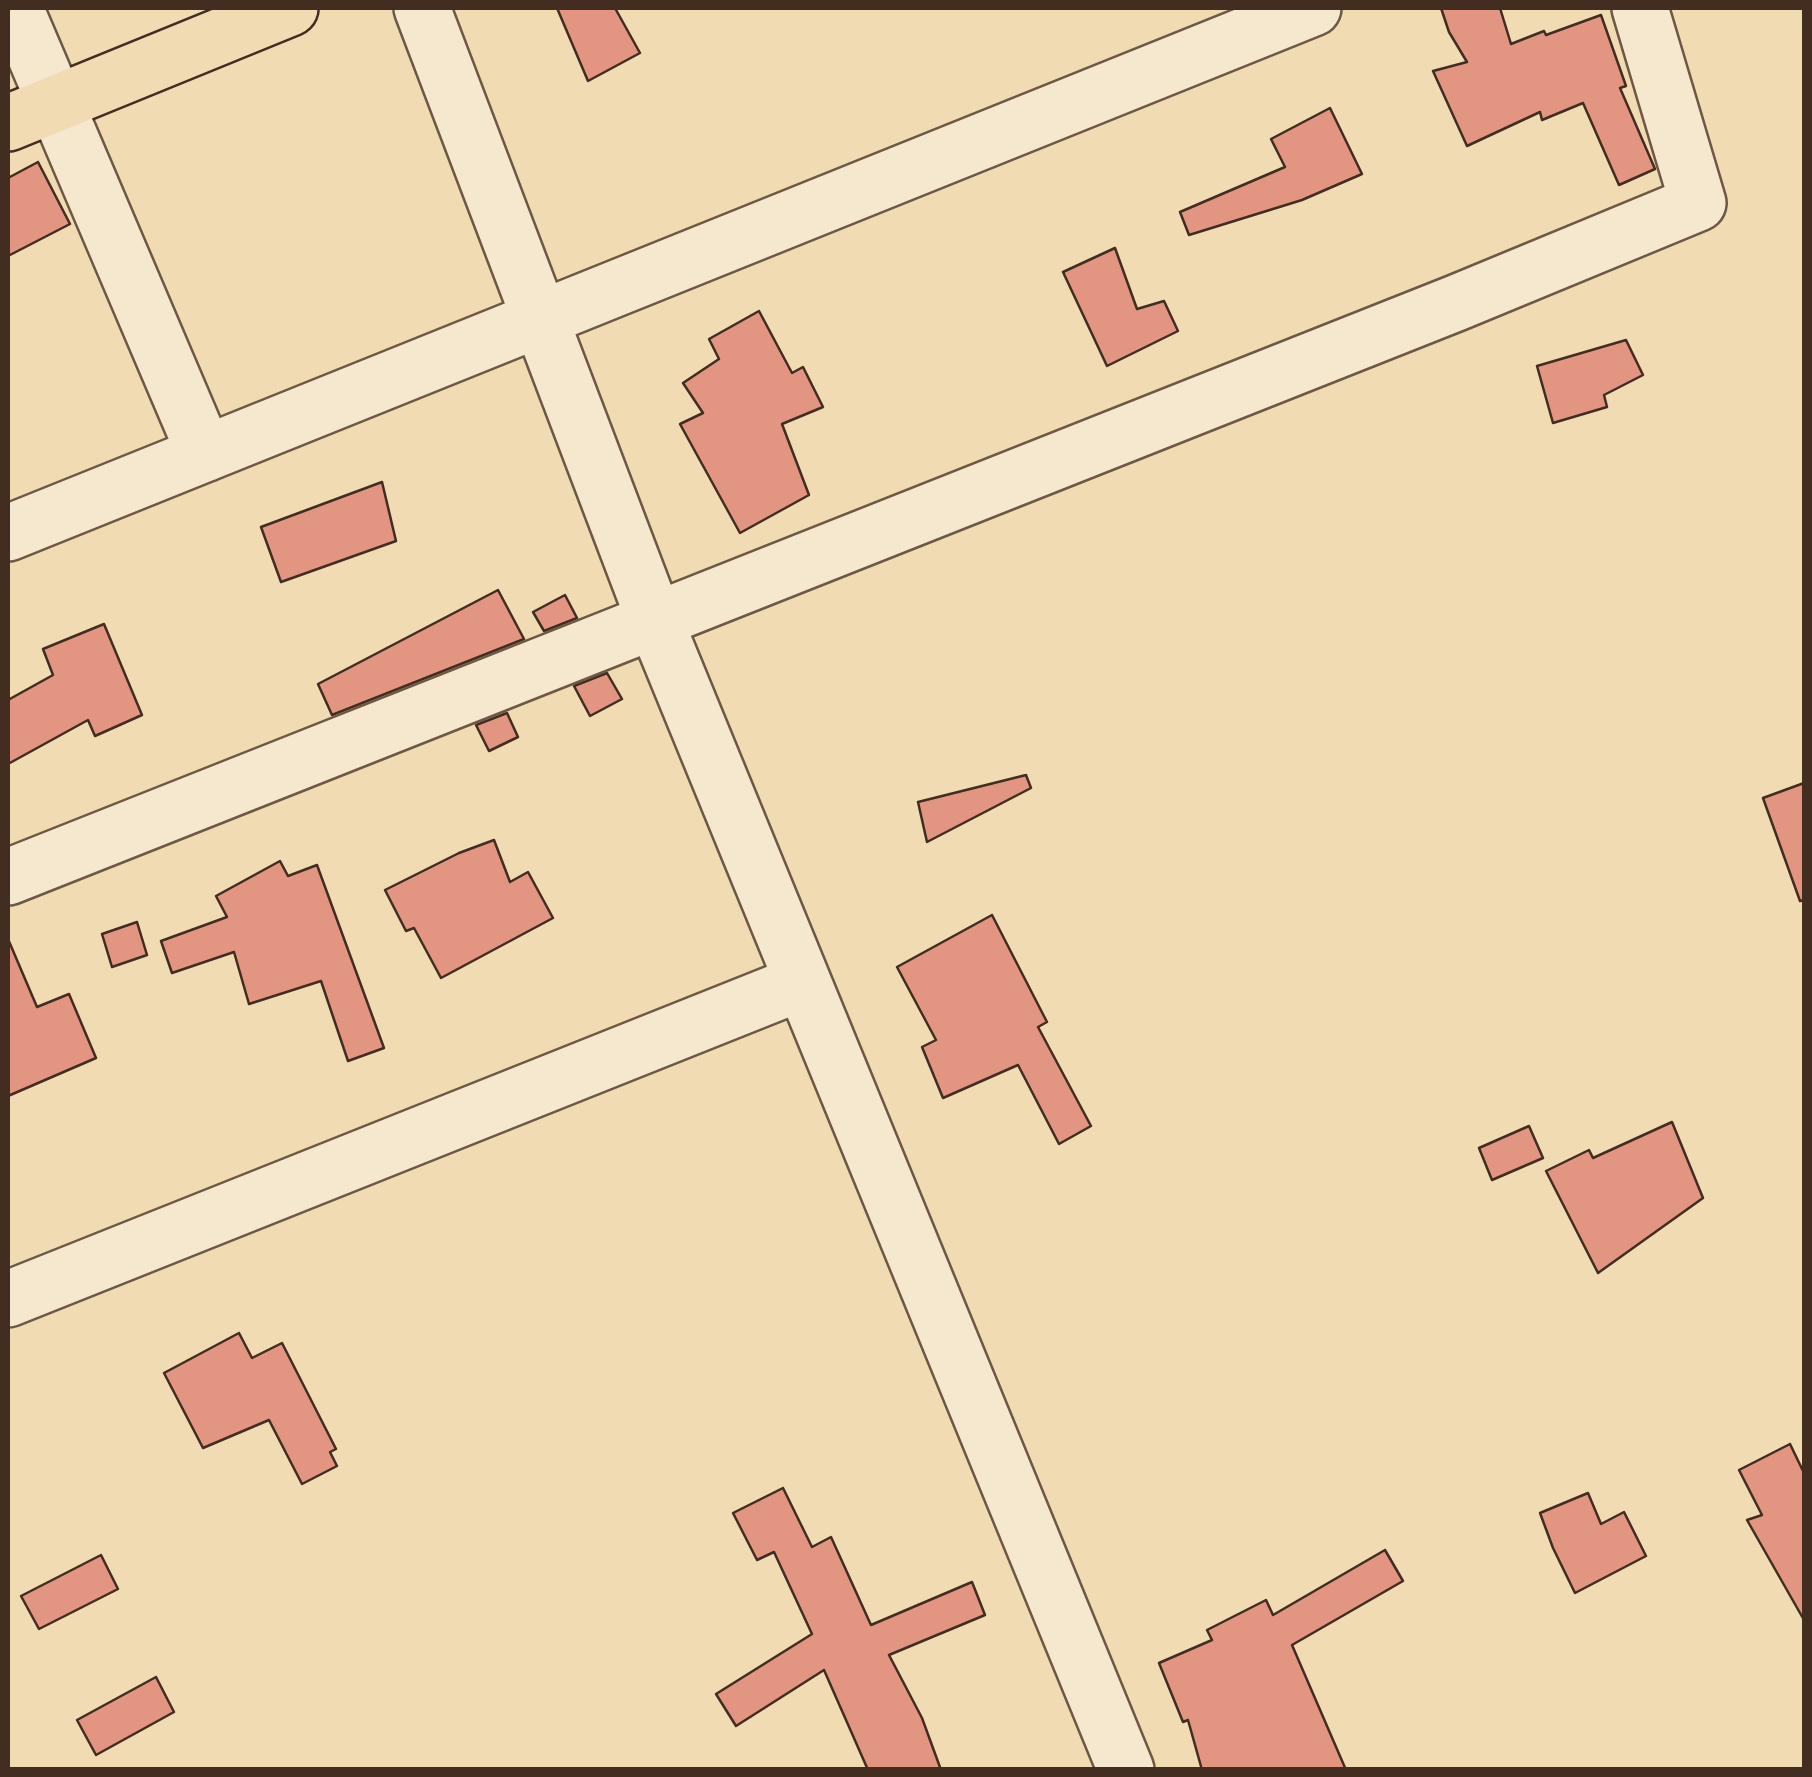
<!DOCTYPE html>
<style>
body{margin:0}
#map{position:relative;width:1812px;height:1777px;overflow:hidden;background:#f0dbb3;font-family:"Old Standard TT",serif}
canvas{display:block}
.frame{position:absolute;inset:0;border:10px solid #422d20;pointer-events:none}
</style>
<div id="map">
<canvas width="1812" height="1777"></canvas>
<div class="frame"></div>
</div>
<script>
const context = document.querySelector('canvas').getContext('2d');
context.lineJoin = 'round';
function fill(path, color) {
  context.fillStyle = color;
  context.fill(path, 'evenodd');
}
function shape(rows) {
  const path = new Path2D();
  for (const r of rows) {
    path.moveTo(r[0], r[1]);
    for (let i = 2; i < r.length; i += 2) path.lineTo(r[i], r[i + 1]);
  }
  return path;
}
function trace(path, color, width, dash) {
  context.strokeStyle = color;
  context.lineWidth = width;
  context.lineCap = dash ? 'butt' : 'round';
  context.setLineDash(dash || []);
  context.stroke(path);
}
const building = shape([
 [557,8,615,8,640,53,588,81,557,8],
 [1441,8,1500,8,1511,44,1544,31,1546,35,1601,15,1626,86,1620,88,1655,169,1619,185,1583,103,1542,120,1540,112,1467,146,1433,71,1467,62,1449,32,1441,8],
 [1330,108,1362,174,1302,200,1189,235,1180,212,1285,167,1271,139,1330,108],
 [38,162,70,224,8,256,8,178,38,162],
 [1115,248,1137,309,1164,301,1178,331,1107,366,1063,272,1115,248],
 [759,311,792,373,803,367,823,407,782,424,809,495,740,533,680,424,703,413,683,383,719,359,709,339,759,311],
 [1626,340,1643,375,1604,395,1607,407,1553,423,1537,366,1626,340],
 [382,482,396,541,281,582,261,527,382,482],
 [498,590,524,639,332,715,318,684,498,590],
 [565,595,577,618,544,631,533,612,565,595],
 [104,624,142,715,95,736,88,720,8,764,8,700,53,675,43,649,104,624],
 [607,673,622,699,590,716,574,686,607,673],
 [507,713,518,737,489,751,476,725,507,713],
 [1026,775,1031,788,927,842,918,802,1026,775],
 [1804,783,1804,900,1800,901,1763,798,1804,783],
 [494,840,510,882,528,872,553,918,441,978,414,928,406,931,385,890,459,853,494,840],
 [280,861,288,876,317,865,384,1048,348,1061,321,981,249,1004,234,952,172,973,161,941,227,917,216,896,280,861],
 [992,915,1047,1022,1038,1027,1091,1126,1059,1144,1018,1065,943,1098,922,1047,936,1040,897,967,992,915],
 [137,922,147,955,112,967,102,934,137,922],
 [8,939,37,1007,69,994,96,1058,8,1096,8,939],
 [1672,1122,1703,1198,1598,1273,1546,1171,1589,1150,1593,1158,1672,1122],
 [1529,1126,1543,1158,1492,1180,1479,1148,1529,1126],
 [239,1333,252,1358,282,1343,336,1449,330,1452,337,1466,302,1484,269,1420,203,1448,164,1373,239,1333],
 [1790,1444,1804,1473,1804,1620,1747,1520,1762,1515,1739,1470,1790,1444],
 [783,1488,812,1547,831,1537,871,1625,972,1582,985,1615,889,1655,922,1718,941,1770,868,1770,824,1670,736,1726,716,1694,812,1634,774,1552,757,1560,733,1513,783,1488],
 [1588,1493,1601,1524,1624,1512,1646,1556,1575,1593,1553,1548,1540,1513,1588,1493],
 [1385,1550,1403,1581,1292,1645,1346,1770,1202,1770,1188,1720,1183,1722,1159,1663,1212,1640,1207,1630,1266,1600,1273,1615,1385,1550],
 [101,1555,118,1589,39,1629,21,1596,101,1555],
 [156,1677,174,1712,96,1755,77,1720,156,1677]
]);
fill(building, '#e29682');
trace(building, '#422d20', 2.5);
const minor = shape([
 [15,8,205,454],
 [422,8,655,621,1126,1770],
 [8,533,1313,8],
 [8,877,1456,303,1698,203,1640,8],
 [8,1299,803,982]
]);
const highway = shape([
 [8,123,290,8]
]);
trace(minor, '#6e5845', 60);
trace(highway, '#422d20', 60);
trace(minor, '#f5e8ce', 55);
trace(highway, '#f0dbb3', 55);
</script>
